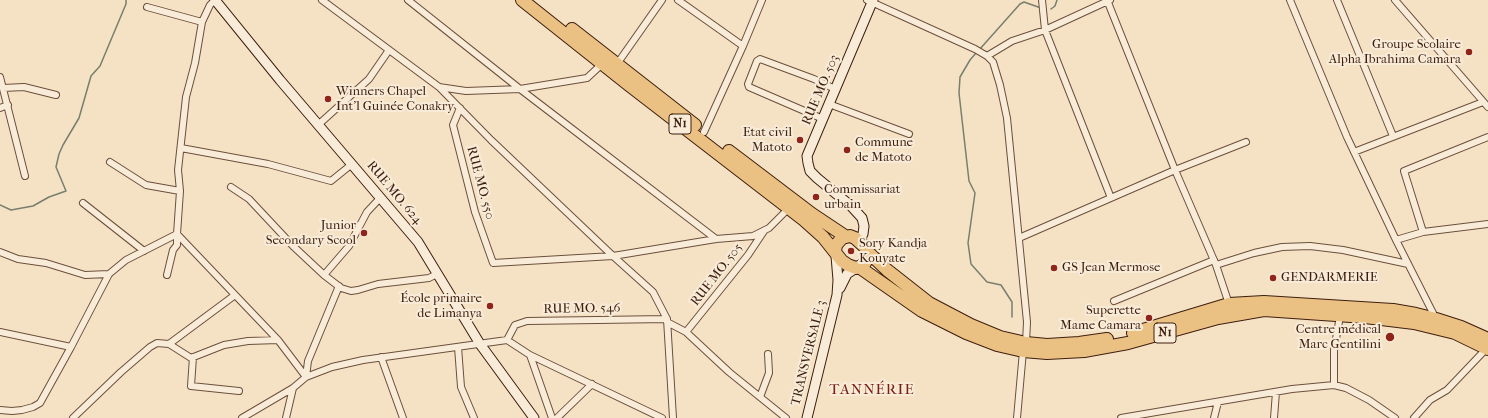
<!DOCTYPE html>
<meta charset="utf-8">
<style>
body{margin:0}
canvas{display:block;background:#f5e2c5}
</style>
<canvas width="1488" height="418"></canvas>
<script>
const context = document.querySelector('canvas').getContext('2d');
context.lineJoin = 'round';
function shape(rows) {
  const path = new Path2D();
  for (const r of rows) {
    path.moveTo(r[0], r[1]);
    for (let i = 2; i < r.length; i += 2) path.lineTo(r[i], r[i + 1]);
  }
  return path;
}
function trace(path, color, width, dash) {
  context.strokeStyle = color;
  context.lineWidth = width;
  context.lineCap = dash ? 'butt' : 'round';
  context.setLineDash(dash || []);
  context.stroke(path);
}
function label(font, color, halo, rows, align = 'center') {
  context.font = font + ' "IM FELL French Canon",serif';
  context.lineWidth = 4;
  context.setLineDash([]);
  context.textBaseline = 'middle';
  context.strokeStyle = halo;
  context.fillStyle = color;
  for (const [text, x, y, turn = 0] of rows) {
    context.save();
    context.translate(x, y);
    context.rotate((+turn || 0) * Math.PI / 180);
    context.textAlign = isNaN(turn) ? turn : align;
    if (halo) context.strokeText(text, 0, 0);
    context.fillText(text, 0, 0);
    context.restore();
  }
}
trace(shape([
 [1051,9,1055,6,1057,0],
 [979,50,1020,4,1024,2,1041,8],
 [976,53,970,60,960,77,959,93,969,181,975,193,968,243,971,264,987,282,1001,285,1012,302,1012,317],
 [0,205,11,210,33,206,49,197,66,191,56,167,59,154,63,145,79,118,91,76,100,66,126,4,126,0]
]), '#787f6e', 1.5);
const street = shape([
 [215,0,210,5,202,22,195,63,186,97,178,170,180,191,177,234,278,340,306,377],
 [322,0,439,87,466,91,520,89,587,78,602,64],
 [408,0,520,89,716,239],
 [678,0,743,46],
 [867,0,975,49,987,56,993,62,1000,85,1007,118,1027,322,1026,343],
 [1042,0,1045,30,1111,198],
 [1107,0,1175,170,1216,265,1229,304],
 [1290,0,1347,137,1396,240,1436,319],
 [1337,0,1393,136],
 [1395,0,1488,107],
 [147,7,202,22],
 [987,56,1012,41,1045,30,1110,0],
 [617,64,662,0],
 [0,77,25,176],
 [439,87,491,140,613,256,653,292,667,319,673,418],
 [3,88,24,87,56,95],
 [829,104,909,134],
 [0,108,8,105],
 [460,108,453,125,475,212,493,263,613,256,716,239,753,236,769,228,790,207],
 [823,119,749,87,748,84,757,61,760,59,814,79,835,89],
 [318,125,369,79,389,50],
 [704,132,743,46,762,0],
 [181,148,268,164,331,181,352,164],
 [1354,152,1483,102],
 [110,162,146,185,180,191],
 [231,187,249,199,293,246,324,275,341,288,351,291,358,290,378,284,429,278,437,274],
 [83,203,144,251],
 [1423,232,1404,171,1488,137],
 [1019,238,1175,170,1246,142],
 [1396,240,1423,232,1488,224],
 [0,252,18,259,46,263,85,275,109,274],
 [1216,265,1254,253,1282,247,1310,246,1343,250,1408,264],
 [324,275,349,246,367,212,381,197],
 [1114,301,1214,260],
 [667,322,686,332,729,372,786,418],
 [0,332,71,347,109,274,126,260,177,234,177,245,173,250,167,275],
 [686,332,748,255,764,231],
 [507,340,515,325,527,321,667,319],
 [169,344,191,358,224,345,248,341,278,340],
 [458,347,461,387,474,418],
 [530,355,552,418],
 [193,357,191,386,239,391],
 [381,357,403,418],
 [306,377,308,361,339,286],
 [1334,385,1334,350,1340,316],
 [760,397,769,373,768,354],
 [0,410,12,411,22,410,33,407,40,403,71,347],
 [73,418,121,372,150,347,157,343,169,344,235,295],
 [242,418,293,388,306,377,332,367,363,360,507,340,530,355,662,418],
 [286,418,293,388],
 [557,418,592,384],
 [1017,418,1023,351],
 [1121,418,1292,389,1334,385,1346,388,1369,400,1395,418],
 [1214,418,1218,402],
 [1274,418,1276,392],
 [1414,418,1430,400,1447,390,1487,348]
]);
const secondary = shape([
 [215,0,280,80,418,242,480,344,534,418],
 [859,241,863,234,864,226,862,218,851,206,817,178,810,171,808,163,807,156,873,0],
 [840,288,847,274,856,268],
 [807,418,837,295,838,280,836,256]
]);
const highway = shape([
 [522,0,629,85,804,220,823,237,842,261,848,265,856,268,862,266,865,263,867,258,868,252,865,247,855,238,850,236,842,238,836,245,835,251],
 [572,29,695,125],
 [729,151,812,214,845,236],
 [868,252,887,270,929,303,971,325,1000,337,1026,343,1047,345,1079,343,1107,339],
 [859,267,922,311,966,333,997,345,1023,351,1047,353,1084,351,1128,343,1218,318,1264,310,1365,317,1414,323,1455,333,1488,349],
 [1133,333,1229,304,1264,302,1393,310,1416,314,1436,319,1461,327,1488,339]
]);
trace(street, '#6c4f3c', 8);
trace(secondary, '#3e1e0e', 11);
trace(highway, '#3e1e0e', 14);
trace(street, '#f8ecd9', 6);
trace(secondary, '#f8ecd9', 9);
trace(highway, '#eac182', 12);
for (const [x, y, r, color] of [
 [1469,52,4,"#8f2418"],
 [328,99,4,"#8f2418"],
 [800,140,4,"#8f2418"],
 [847,150,4,"#8f2418"],
 [816,197,4,"#8f2418"],
 [364,233,4,"#8f2418"],
 [851,251,4,"#8f2418"],
 [1054,268,4,"#8f2418"],
 [1273,278,4,"#8f2418"],
 [490,306,4,"#8f2418"],
 [1149,318,4,"#8f2418"],
 [1390,337,5,"#8f2418"]
]) {
  const dot = new Path2D();
  dot.arc(x, y, r, 0, 2 * Math.PI);
  context.fillStyle = color;
  context.fill(dot);
  trace(dot, '#f8ecd9', 1.5);
}
for (const [x, y, w] of [
 [680,124,22],
 [1165,333,22]
]) {
  const box = new Path2D();
  box.roundRect(x - w / 2, y - 10, w, 20, 3);
  context.fillStyle = '#f8ecd9';
  context.fill(box);
  trace(box, '#3e1e0e', 1);
}
label('bold 12px', '#3e1e0e', null, [
 ["N1",680,124],
 ["N1",1165,333]
]);
label('13px', '#3e1e0e', '#f8ecd9', [
 ["Groupe Scolaire",1461,45],
 ["Alpha Ibrahima Camara",1461,60],
 ["Winners Chapel",336,92,"left"],
 ["Int'l Guinée Conakry",336,107,"left"],
 ["Etat civil",792,133],
 ["Matoto",792,148],
 ["Commune",855,143,"left"],
 ["de Matoto",855,158,"left"],
 ["Commissariat",824,190,"left"],
 ["urbain",824,205,"left"],
 ["Junior",356,226],
 ["Secondary Scool",356,241],
 ["Sory Kandja",859,244,"left"],
 ["Kouyate",859,259,"left"],
 ["GS Jean Mermose",1062,268,"left"],
 ["GENDARMERIE",1281,278,"left"],
 ["École primaire",482,299],
 ["de Limanya",482,314],
 ["Superette",1141,311],
 ["Mame Camara",1141,326],
 ["Centre médical",1381,330],
 ["Marc Gentilini",1381,345]
], 'right');
label('13px', '#3e1e0e', '#f8ecd9', [
 ["RUE MO. 503",821,90,-67],
 ["RUE MO. 550",480,183,75],
 ["RUE MO. 624",394,193,50],
 ["RUE MO. 505",717,275,-52],
 ["RUE MO. 546",582,309,-1],
 ["TRANSVERSALE 3",809,353,-76]
]);
context.letterSpacing = '1px';
label('15px', '#7a1f14', '#f8ecd9', [
 ["TANNÉRIE",872,390]
]);
context.letterSpacing = '0px';
</script>
